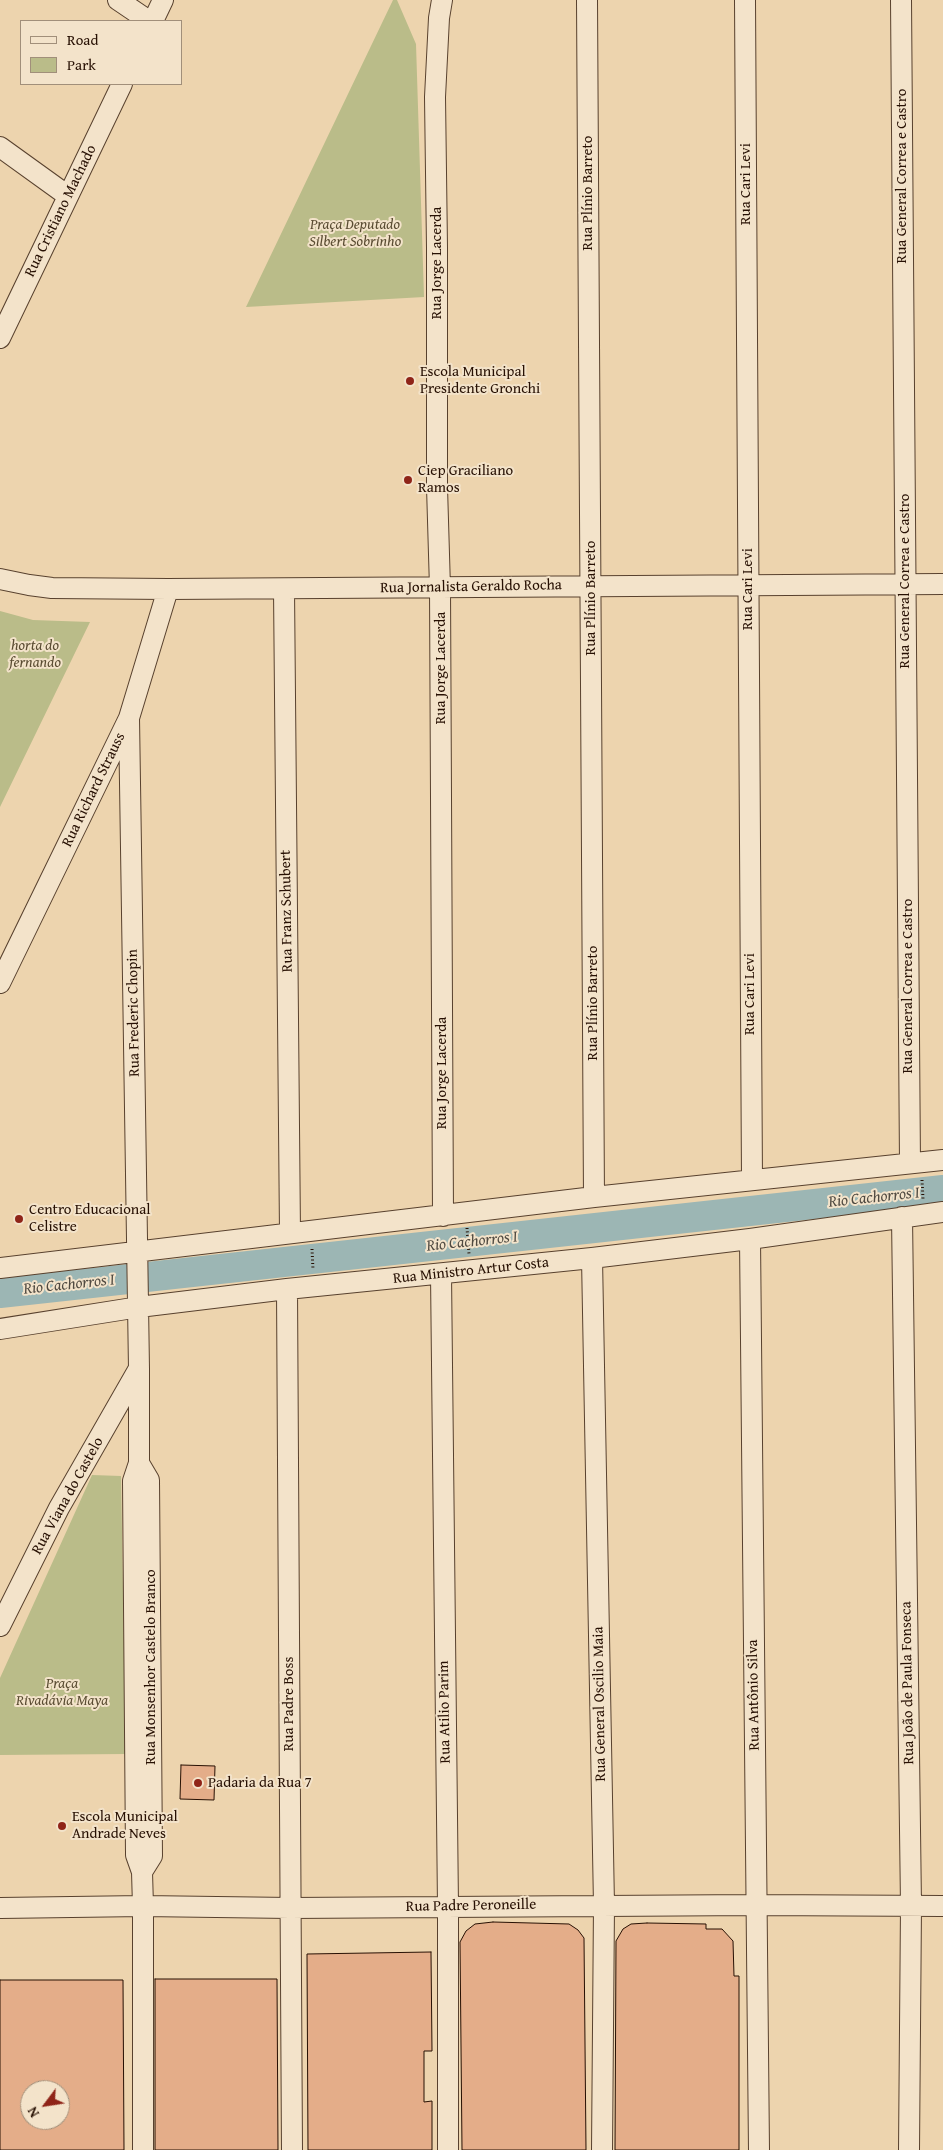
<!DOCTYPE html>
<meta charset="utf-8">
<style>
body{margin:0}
#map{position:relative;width:943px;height:2150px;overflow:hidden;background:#edd4ae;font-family:"Gentium Book Plus",serif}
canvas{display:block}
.legend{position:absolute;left:20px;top:20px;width:162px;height:65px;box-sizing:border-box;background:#f3e3ca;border:1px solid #a18f7a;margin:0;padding:6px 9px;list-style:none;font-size:15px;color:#271003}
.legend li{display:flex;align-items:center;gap:10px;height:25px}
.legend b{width:25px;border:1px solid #a18f7a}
.north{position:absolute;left:20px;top:2080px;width:50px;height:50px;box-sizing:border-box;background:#f3e3ca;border:1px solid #a18f7a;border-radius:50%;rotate:239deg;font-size:14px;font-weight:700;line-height:20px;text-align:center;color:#271003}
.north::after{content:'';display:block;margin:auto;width:18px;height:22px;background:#8f2418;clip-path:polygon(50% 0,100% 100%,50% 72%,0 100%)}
</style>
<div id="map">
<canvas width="943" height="2150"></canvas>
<ul class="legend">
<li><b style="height:6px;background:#f3e3ca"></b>Road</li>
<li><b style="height:14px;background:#babc89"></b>Park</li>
</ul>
<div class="north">N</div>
</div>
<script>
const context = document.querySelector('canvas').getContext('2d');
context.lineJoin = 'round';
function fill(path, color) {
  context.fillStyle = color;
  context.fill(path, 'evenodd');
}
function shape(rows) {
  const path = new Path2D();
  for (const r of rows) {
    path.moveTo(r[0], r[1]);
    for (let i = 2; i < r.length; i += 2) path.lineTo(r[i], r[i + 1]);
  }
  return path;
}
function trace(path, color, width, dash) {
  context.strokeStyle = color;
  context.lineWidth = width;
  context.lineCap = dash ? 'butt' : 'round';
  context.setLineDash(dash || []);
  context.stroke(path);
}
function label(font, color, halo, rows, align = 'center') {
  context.font = font + ' "Gentium Book Plus",serif';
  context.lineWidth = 4;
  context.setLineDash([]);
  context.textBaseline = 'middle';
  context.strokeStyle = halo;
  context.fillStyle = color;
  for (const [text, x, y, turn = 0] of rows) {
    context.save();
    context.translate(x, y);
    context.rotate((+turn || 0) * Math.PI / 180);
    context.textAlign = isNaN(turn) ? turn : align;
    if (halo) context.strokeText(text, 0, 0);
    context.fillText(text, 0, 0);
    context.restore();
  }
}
fill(shape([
 [393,0,397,0,416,44,424,297,246,307],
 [0,611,33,620,90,622,0,807],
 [92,1475,121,1476,126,1754,0,1755,0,1678]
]), '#babc89');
trace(shape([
 [0,1293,943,1190]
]), '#9cb6b4', 30);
const building = shape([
 [181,1765,215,1766,214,1800,180,1799,181,1765],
 [493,1922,569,1924,578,1930,584,1938,586,2150,462,2150,460,1942,466,1931,475,1924,493,1922],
 [647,1923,706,1924,706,1929,722,1929,733,1941,734,1976,739,1976,739,2150,615,2150,616,1941,623,1929,631,1924,647,1923],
 [431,1952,432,2051,424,2051,424,2102,432,2101,432,2150,308,2150,307,1954,431,1952],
 [155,1979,277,1979,278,2150,155,2150,155,1979],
 [0,1980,123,1980,124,2150,0,2150,0,1980],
 [30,2090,60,2090,60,2120,30,2120,30,2090]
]);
fill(building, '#e4ad89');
trace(building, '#271003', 1);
const minor = shape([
 [118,0,149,21],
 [442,0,439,18,435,97,437,248,437,487,440,588,443,1216],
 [587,0,594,1197],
 [745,0,752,1179],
 [901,0,910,1163],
 [153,21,163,0],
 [0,147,68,196],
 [0,338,122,84],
 [0,579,29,585,52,588,168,589,943,584],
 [284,589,290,1233],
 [129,718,139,1369,139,1463,133,1481,136,1855,142,1872,143,1906,143,2150],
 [0,983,129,718,168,589],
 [902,1217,911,1906,909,2150],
 [750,1239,759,2150],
 [592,1258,604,1905,602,2150],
 [0,1268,594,1197,943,1160],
 [441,1274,448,1906,448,2150],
 [287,1289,292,2150],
 [0,1329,139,1307,287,1289,592,1258,750,1239,943,1212],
 [139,1463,149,1480,152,1856,142,1872],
 [0,1626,59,1508,138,1370],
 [0,1908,143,1906,290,1908,756,1905,943,1906]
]);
trace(minor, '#58412e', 22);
trace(shape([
 [922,1180,923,1199],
 [467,1228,469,1254],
 [312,1249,313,1270]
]), '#271003', 3, [1, 2.5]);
trace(minor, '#f3e3ca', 20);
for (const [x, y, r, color] of [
 [410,381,5,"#8f2418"],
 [408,480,5,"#8f2418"],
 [19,1219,5,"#8f2418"],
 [198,1783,5,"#8f2418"],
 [62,1826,5,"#8f2418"]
]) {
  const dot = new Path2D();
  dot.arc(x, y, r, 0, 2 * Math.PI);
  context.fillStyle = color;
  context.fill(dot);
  trace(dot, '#f3e3ca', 2);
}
label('15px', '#271003', '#f3e3ca', [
 ["Rua General Correa e Castro",902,176,-90],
 ["Rua Cari Levi",746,184,-90],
 ["Rua Plínio Barreto",588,193,-90],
 ["Rua Cristiano Machado",61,211,-64],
 ["Rua Jorge Lacerda",437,263,-90],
 ["Rua General Correa e Castro",905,581,-90],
 ["Rua Jornalista Geraldo Rocha",471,587,-1],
 ["Rua Cari Levi",748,589,-90],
 ["Rua Plínio Barreto",591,598,-90],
 ["Rua Jorge Lacerda",441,668,-90],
 ["Rua Richard Strauss",94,790,-64],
 ["Rua Franz Schubert",287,911,-91],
 ["Rua General Correa e Castro",908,986,-90],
 ["Rua Cari Levi",750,994,-90],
 ["Rua Plínio Barreto",593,1003,-90],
 ["Rua Frederic Chopin",134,1013,-91],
 ["Rua Jorge Lacerda",442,1073,-90],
 ["Rua Ministro Artur Costa",471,1271,-6],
 ["Rua Viana do Castelo",68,1496,-61],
 ["Rua Monsenhor Castelo Branco",151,1667,-90],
 ["Rua João de Paula Fonseca",908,1683,-91],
 ["Rua Antônio Silva",754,1695,-91],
 ["Rua Padre Boss",289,1704,-90],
 ["Rua General Oscilio Maia",600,1704,-91],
 ["Rua Atilio Parim",445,1712,-91],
 ["Rua Padre Peroneille",471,1906,-1]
]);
label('italic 15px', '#5a4c32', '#f3e3ca', [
 ["Praça Deputado",355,225],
 ["Silbert Sobrinho",355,242],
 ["horta do",35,646],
 ["fernando",35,663],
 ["Praça",62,1684],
 ["Rivadávia Maya",62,1701]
]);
label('15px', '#271003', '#f3e3ca', [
 ["Escola Municipal",420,372],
 ["Presidente Gronchi",420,389],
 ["Ciep Graciliano",418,471],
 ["Ramos",418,488],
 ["Centro Educacional",29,1210],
 ["Celistre",29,1227],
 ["Padaria da Rua 7",208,1783],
 ["Escola Municipal",72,1817],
 ["Andrade Neves",72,1834]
], 'left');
label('italic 16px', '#504a41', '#f3e3ca', [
 ["Rio Cachorros I",874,1198,-6],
 ["Rio Cachorros I",472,1242,-6],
 ["Rio Cachorros I",69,1285,-6]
]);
</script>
